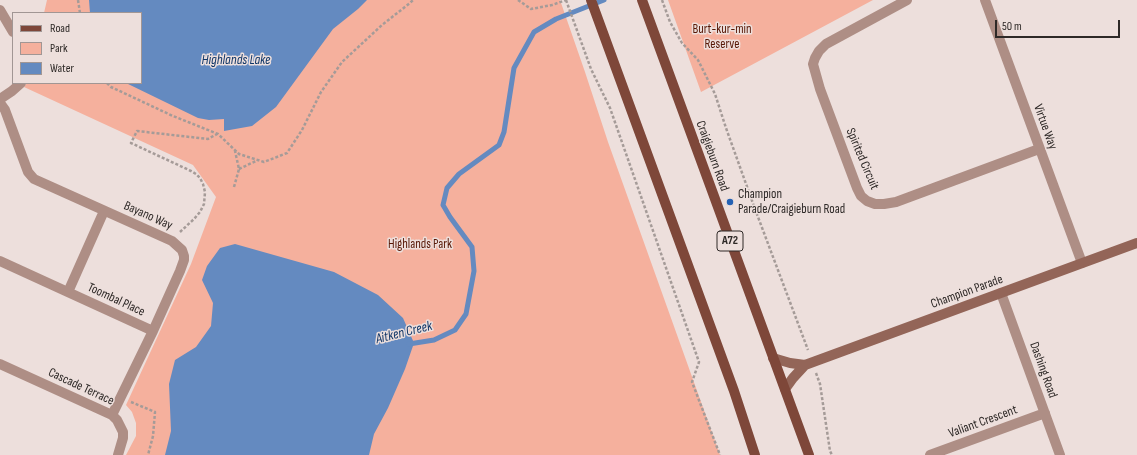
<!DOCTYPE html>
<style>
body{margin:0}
#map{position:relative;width:1137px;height:455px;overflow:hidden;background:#eddfdc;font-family:"Sofia Sans Condensed",sans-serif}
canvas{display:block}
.legend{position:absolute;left:12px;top:12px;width:130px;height:72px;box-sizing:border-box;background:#eddfdc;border:1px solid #a19694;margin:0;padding:5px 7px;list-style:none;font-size:12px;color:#2e2927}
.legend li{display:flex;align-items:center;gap:8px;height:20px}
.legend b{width:20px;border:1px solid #a19694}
.scale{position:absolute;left:995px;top:20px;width:125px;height:18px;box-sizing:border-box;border:2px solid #2e2927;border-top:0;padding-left:5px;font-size:12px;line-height:14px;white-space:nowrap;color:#2e2927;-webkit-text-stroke:3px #eddfdc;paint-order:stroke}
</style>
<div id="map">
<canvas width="1137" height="455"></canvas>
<ul class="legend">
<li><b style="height:5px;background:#7e4739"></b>Road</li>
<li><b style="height:11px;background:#f5b09d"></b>Park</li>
<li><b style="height:11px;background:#648ac0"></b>Water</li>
</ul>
<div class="scale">50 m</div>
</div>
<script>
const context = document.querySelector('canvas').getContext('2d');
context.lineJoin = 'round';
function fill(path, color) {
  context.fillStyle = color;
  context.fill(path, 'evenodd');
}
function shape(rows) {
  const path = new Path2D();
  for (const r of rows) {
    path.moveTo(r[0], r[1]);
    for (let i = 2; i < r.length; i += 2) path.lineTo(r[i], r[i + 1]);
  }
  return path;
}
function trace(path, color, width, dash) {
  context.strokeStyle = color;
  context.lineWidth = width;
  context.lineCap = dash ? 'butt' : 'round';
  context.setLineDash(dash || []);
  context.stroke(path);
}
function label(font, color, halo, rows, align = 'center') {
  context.font = font + ' "Sofia Sans Condensed",sans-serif';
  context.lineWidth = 3;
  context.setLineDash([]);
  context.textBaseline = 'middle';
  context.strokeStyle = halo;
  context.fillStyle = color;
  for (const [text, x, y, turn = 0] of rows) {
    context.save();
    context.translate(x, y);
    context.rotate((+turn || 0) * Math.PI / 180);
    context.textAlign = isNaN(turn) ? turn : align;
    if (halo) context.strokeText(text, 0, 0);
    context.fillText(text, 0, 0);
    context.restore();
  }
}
fill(shape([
 [47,0,560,0,585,72,608,142,720,455,126,455,136,436,136,423,132,412,126,405,191,264,216,197,193,165,24,87,27,83,141,83,141,13,44,13],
 [668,0,873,0,701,92]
]), '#f5b09d');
fill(shape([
 [89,0,367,0,358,9,333,29,276,107,252,126,224,131,224,119,209,120,198,118,126,83,141,83,141,13,90,13],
 [235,244,334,272,378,295,403,318,414,343,405,369,388,408,374,434,369,455,165,455,171,431,169,384,175,360,196,347,211,326,213,303,202,280,207,266,220,248]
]), '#648ac0');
trace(shape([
 [409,344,434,340,455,330,466,314,474,271,472,247,450,217,443,205,447,188,459,174,499,145,504,132,514,68,534,32,556,19,604,0]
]), '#648ac0', 5);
trace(shape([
 [78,0,80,13],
 [518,0,531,9,552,5,566,0],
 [566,0,591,69,610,108,699,362,692,382,720,455],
 [662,0,670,22,682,43,698,60,715,94,726,128,755,209,808,350],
 [107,83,111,87,173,116,218,134,239,154,264,162,287,153,302,130,321,92,342,62,382,25,410,3,413,0],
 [239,169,258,160],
 [234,187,239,169,235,151],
 [180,232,194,219,200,212,204,204,205,192,203,184,200,178,196,174,191,171,131,143,137,131,208,139,217,134],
 [816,373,820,384,830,451,832,455],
 [131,402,155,412,153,436,148,455]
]), '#a59b98', 2.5, [3, 2]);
trace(shape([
 [907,0,826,44,819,51,815,58,813,64,820,89,857,188,861,196,867,201,875,204,884,204,896,202,1039,149],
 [985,0,1082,263],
 [0,10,13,32],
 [0,99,12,91,21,83],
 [0,103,5,110,28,172,34,179,172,241,182,250,184,256,184,260,180,271,153,331,112,415],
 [0,261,153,331],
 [68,292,104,211],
 [1001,293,1060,455],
 [0,364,112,415,117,420,123,432,123,438,118,455],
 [930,455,1045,413]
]), '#ae8e85', 10);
trace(shape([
 [773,358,790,363,805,365],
 [785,389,793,378,805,365,1137,243]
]), '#936558', 10);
trace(shape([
 [591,0,734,391,755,455],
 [642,0,809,455]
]), '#7e4739', 10);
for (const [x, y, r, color] of [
 [730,202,4,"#2562b4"]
]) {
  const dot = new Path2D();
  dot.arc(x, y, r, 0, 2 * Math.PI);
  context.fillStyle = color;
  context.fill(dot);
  trace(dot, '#eddfdc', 1.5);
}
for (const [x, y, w] of [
 [730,241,26]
]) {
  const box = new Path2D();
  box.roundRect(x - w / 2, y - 10, w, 20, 3);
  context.fillStyle = '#eddfdc';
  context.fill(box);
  trace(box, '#2e2927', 1);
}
label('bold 12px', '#2e2927', null, [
 ["A72",730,241]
]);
label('13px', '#571705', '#eddfdc', [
 ["Burt-kur-min",722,30],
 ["Reserve",722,45],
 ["Highlands Park",420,245]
]);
label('13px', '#2e2927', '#eddfdc', [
 ["Virtue Way",1045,127,70],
 ["Craigieburn Road",712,156,70],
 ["Spirited Circuit",862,159,67],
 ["Bayano Way",148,216,24],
 ["Champion Parade",967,292,-20],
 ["Toombal Place",116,300,25],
 ["Dashing Road",1043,370,70],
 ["Cascade Terrace",81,387,25],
 ["Valiant Crescent",983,422,-20]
]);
label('13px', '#2e2927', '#eddfdc', [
 ["Champion",738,195],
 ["Parade/Craigieburn Road",738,210]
], 'left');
label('italic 14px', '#0f3567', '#eddfdc', [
 ["Highlands Lake",236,60],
 ["Aitken Creek",404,333,-14]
]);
</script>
